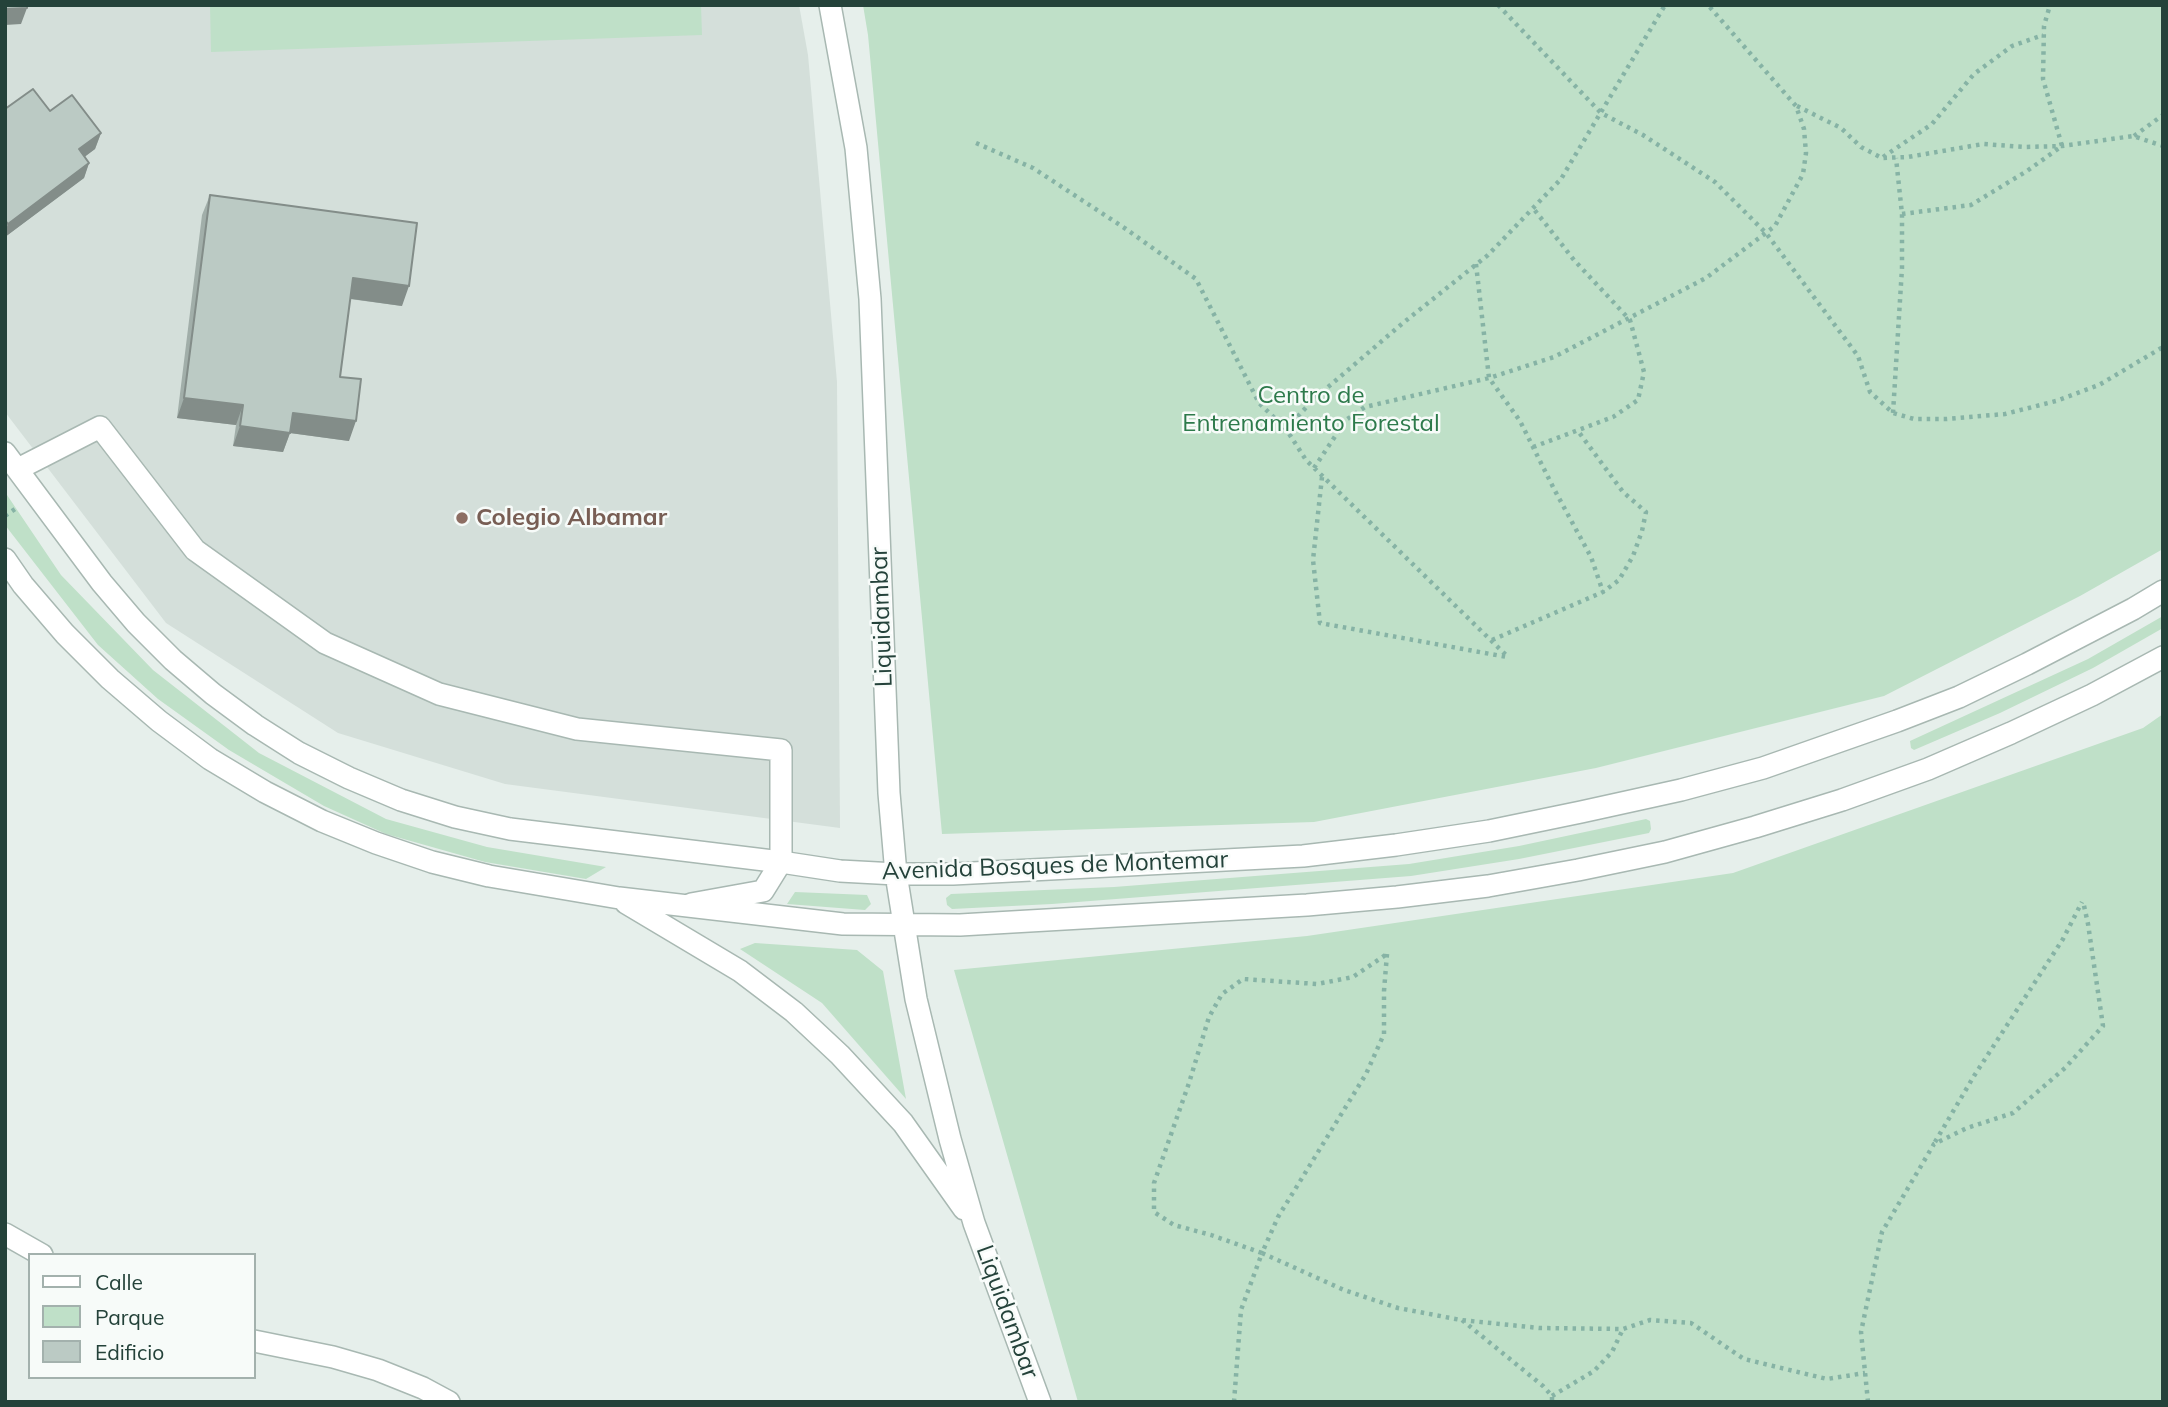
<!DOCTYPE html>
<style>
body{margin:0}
#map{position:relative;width:2168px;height:1407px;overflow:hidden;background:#e6efeb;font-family:Mulish,sans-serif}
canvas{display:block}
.frame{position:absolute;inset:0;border:7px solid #24423a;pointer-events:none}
.legend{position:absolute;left:28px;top:1253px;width:228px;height:126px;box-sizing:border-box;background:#f7fbf9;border:2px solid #a3b1ad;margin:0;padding:9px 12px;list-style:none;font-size:21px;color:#24423a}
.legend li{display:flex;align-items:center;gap:14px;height:35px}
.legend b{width:35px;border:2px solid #a3b1ad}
</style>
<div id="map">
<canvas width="2168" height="1407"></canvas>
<div class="frame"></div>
<ul class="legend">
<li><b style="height:9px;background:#fff"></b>Calle</li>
<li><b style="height:19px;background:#bfe0c8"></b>Parque</li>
<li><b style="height:19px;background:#bbcac4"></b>Edificio</li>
</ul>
</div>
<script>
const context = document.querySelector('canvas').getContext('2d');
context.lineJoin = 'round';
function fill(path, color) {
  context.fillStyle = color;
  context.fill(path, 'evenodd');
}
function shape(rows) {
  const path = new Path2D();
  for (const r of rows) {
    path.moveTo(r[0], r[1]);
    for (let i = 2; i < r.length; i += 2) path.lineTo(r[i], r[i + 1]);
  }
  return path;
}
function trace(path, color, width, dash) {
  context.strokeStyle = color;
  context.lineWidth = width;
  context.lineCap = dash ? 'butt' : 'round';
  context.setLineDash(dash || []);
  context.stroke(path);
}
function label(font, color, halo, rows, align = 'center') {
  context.font = font + ' Mulish,sans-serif';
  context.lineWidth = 5;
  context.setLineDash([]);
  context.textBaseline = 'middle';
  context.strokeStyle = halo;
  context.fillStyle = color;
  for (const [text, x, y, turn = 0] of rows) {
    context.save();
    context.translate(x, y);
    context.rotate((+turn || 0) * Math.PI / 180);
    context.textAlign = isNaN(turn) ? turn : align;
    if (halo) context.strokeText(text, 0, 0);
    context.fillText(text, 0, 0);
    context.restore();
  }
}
fill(shape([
 [5,5,799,5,808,55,837,382,840,828,505,784,338,733,166,623,5,412]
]), '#d4dfda');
fill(shape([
 [210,5,701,5,702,35,211,52],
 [863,5,2163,5,2163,549,2080,596,1884,696,1596,768,1314,822,942,834,868,35],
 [5,492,61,575,153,670,259,753,386,819,487,847,606,867,586,879,485,862,386,834,324,806,229,750,158,699,98,645,5,525],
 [2163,616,2163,628,2093,668,2000,713,1914,750,1911,748,1910,741,2088,659],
 [2163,714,2163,1402,1078,1402,954,970,1307,936,1733,873,2143,728],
 [1646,819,1650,821,1651,829,1649,833,1519,859,1411,876,1052,904,952,909,947,905,946,898,951,894,1114,887,1409,864,1519,846],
 [795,892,867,895,871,904,865,910,787,904],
 [755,943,857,950,883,971,906,1099,822,1003,740,949]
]), '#bfe0c8');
const lane = shape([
 [18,469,100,427,195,550,325,643,439,694,577,729,781,750,781,862,763,891,691,904]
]);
const street = shape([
 [830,5,856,148,870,299,889,793,896,874,916,999,950,1139,974,1223,1040,1402],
 [5,453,102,583,136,623,173,660,213,694,255,725,299,753,349,778,401,800,455,817,510,829,781,862,840,871,896,874,953,874,1303,856,1396,845,1489,831,1581,812,1681,790,1763,768,1897,721,1959,697,2027,664,2133,609,2163,591],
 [5,559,23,585,65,634,110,679,159,721,210,759,265,792,322,821,376,843,432,862,489,876,619,898,843,924,960,925,1307,905,1397,897,1488,886,1578,870,1665,852,1755,827,1842,800,1928,769,2011,733,2092,695,2163,657],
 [626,903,740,971,794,1012,840,1055,903,1123,964,1209],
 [5,1234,42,1255],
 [254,1341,333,1357,378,1370,423,1388,449,1402]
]);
trace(lane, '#a8b8b2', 24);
trace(street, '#a8b8b2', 24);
trace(shape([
 [1498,5,1601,113,1643,135,1715,182,1766,233,1858,356,1870,392,1893,413,1914,419,1946,419,2005,414,2056,401,2099,385,2163,347],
 [1797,106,1841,128,1861,147,1882,158,1908,157,1983,144,2024,147,2062,146,2133,136,2163,146],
 [2134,136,2163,115],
 [976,143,1033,168,1126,229,1196,279,1259,403,1286,429,1306,460,1508,657],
 [1883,157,1932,124,1974,74,2012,46,2043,35],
 [1902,214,1971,205,2027,171,2062,146,2043,79,2044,26,2050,5],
 [1476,264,1489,378,1520,421,1554,489,1591,557,1603,592],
 [1893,413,1902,268,1902,214,1896,158],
 [1286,429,1314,399,1403,323,1488,255,1561,179,1665,5],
 [1533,447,1613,417,1638,400,1644,372,1630,320,1574,260,1533,208],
 [1314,468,1346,420,1365,407,1489,378,1554,357,1706,278,1775,226,1803,174,1806,153,1804,129,1796,106,1708,5],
 [1322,477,1313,560,1320,623,1507,657],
 [5,516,15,509],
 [1492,640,1603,592,1619,580,1633,556,1642,531,1646,512,1623,492,1578,431],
 [1387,954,1384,991,1384,1034,1366,1074,1278,1217,1262,1253,1211,1235,1174,1225,1154,1212,1154,1183,1189,1083,1209,1017,1222,994,1243,979,1317,984,1353,977,1387,954],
 [1935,1142,1974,1076,2063,939,2082,902],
 [1462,1320,1543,1386,1552,1396,1552,1402],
 [1552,1396,1594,1371,1612,1352,1623,1329],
 [1234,1402,1241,1310,1262,1253,1344,1290,1398,1308,1461,1320,1539,1328,1623,1329,1650,1320,1691,1323,1744,1359,1827,1379,1865,1373],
 [1868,1402,1861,1332,1882,1232,1934,1144,1967,1128,2013,1113,2065,1068,2103,1026,2088,924,2083,901]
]), '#86b3a5', 4.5, [3.5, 5]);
trace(lane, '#fff', 21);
trace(street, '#fff', 21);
fill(shape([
 [5,109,50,111,101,133,95,149,85,156,89,163,84,178,5,237],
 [210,195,402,306,350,299,340,377,349,441,290,433,283,452,233,446,236,425,177,418,202,215]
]), '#a1aea9');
fill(shape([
 [27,8,21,24,5,25,5,9],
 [101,133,95,149,74,165,79,149],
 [89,163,84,178,5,237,5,232,8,224],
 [353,278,409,286,402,306,345,298],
 [184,398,243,405,236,425,177,418],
 [293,413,356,421,349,441,290,433,283,452,233,446,240,426]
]), '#838d89');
const building = shape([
 [5,5,27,5,27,8,5,9,5,5],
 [33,89,50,111,72,95,101,133,79,149,89,163,8,224,5,220,5,109,33,89],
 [210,195,417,223,409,286,353,278,340,377,361,379,356,421,293,413,290,433,240,426,243,405,184,398,210,195]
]);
fill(building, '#bbcac4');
trace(building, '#838d89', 2);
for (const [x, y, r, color] of [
 [462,518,7,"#8d6e63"]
]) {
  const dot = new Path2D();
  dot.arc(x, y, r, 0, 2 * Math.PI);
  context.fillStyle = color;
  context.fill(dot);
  trace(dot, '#f7fbf9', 2.5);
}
label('24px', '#2d7a4b', '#f7fbf9', [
 ["Centro de",1311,396],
 ["Entrenamiento Forestal",1311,424]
]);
label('bold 24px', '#785e54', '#f7fbf9', [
 ["Colegio Albamar",476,518]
], 'left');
label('24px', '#24423a', '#f7fbf9', [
 ["Liquidambar",882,617,-92],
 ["Avenida Bosques de Montemar",1055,866,-2],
 ["Liquidambar",1007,1312,70]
]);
</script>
